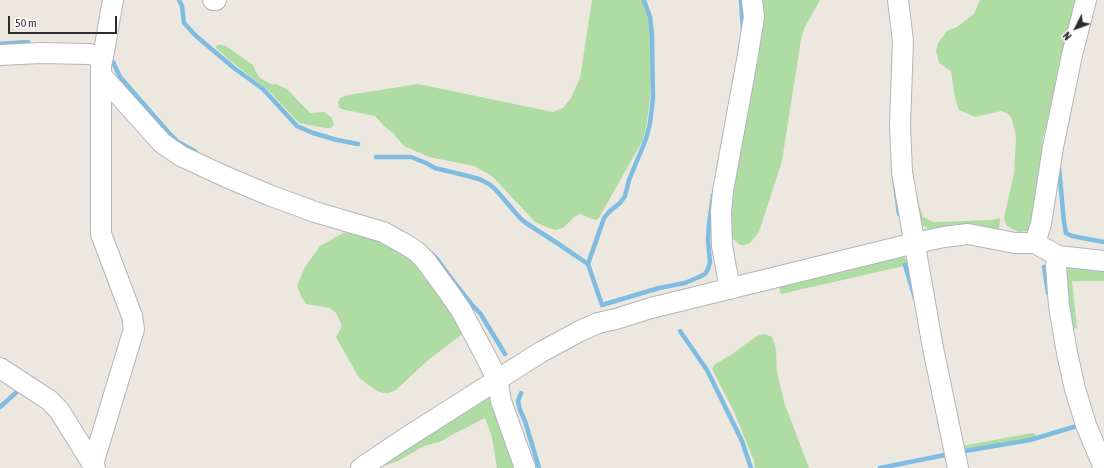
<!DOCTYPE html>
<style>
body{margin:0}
#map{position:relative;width:1104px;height:468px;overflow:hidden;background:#ece8e0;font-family:"Asap Condensed",sans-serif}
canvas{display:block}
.north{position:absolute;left:1056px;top:8px;width:40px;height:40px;-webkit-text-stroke:3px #fff;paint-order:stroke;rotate:228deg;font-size:11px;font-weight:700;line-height:16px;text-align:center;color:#2c2c2c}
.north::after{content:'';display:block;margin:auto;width:14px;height:18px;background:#2c2c2c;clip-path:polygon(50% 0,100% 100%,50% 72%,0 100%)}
.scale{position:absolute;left:8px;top:16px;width:109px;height:18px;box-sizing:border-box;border:2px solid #2c2c2c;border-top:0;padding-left:5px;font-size:12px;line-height:14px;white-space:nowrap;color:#2c2c2c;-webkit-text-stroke:3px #fff;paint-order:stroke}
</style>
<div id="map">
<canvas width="1104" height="468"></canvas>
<div class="north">N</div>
<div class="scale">50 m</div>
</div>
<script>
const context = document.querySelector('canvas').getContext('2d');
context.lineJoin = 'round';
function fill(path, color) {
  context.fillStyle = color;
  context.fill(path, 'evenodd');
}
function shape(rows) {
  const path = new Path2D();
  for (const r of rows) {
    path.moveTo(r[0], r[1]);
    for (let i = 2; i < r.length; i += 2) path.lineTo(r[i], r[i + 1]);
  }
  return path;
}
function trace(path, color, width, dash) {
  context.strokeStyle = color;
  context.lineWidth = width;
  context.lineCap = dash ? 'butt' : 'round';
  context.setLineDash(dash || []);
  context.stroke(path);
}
fill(shape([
 [592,0,642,0,648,18,651,33,652,68,650,97,647,122,643,140,605,207,599,218,595,220,580,214,574,217,563,228,555,230,546,227,535,222,492,176,474,166,429,157,404,146,393,133,383,125,375,116,341,109,339,107,338,102,340,98,348,95,418,84,553,112,563,108,571,98,580,78],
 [762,0,820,0,804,29,801,39,782,161,759,232,750,243,745,245,740,245,732,238,728,229,729,205,760,40],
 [980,0,1077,0,1043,138,1034,225,1029,231,1018,232,1007,226,1005,222,1004,218,1014,173,1015,155,1016,138,1014,127,1011,117,1008,114,1001,111,975,117,959,110,955,98,951,71,939,63,936,51,938,43,947,31,957,27,974,14],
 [217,45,221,45,226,46,253,65,256,72,260,78,273,85,276,84,287,89,310,113,324,112,331,117,334,124,333,126,330,128,325,128,299,123,268,90,233,63,216,48],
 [910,161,919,205,923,217,934,222,991,220,1000,218,999,231,931,230,918,223,912,201],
 [343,233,358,234,389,245,409,257,426,276,464,332,461,335,427,361,396,390,389,393,383,393,377,391,359,378,336,337,342,326,336,313,330,308,306,304,301,296,297,286,305,267,320,246],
 [901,256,912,262,919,320,904,266,781,294,778,285],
 [1064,265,1104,270,1104,281,1072,281,1077,328,1067,331],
 [765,334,772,337,776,349,777,372,784,402,809,468,755,468,754,461,734,412,712,369,715,364,731,355,751,340,759,335],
 [494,391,523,468,497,468,492,437,485,418,448,437,442,441,424,446,398,461,384,466,383,464],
 [1032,433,1034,433,1038,439,959,454,962,446]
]), '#afdca3');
trace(shape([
 [179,0,182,6,184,23,196,36,234,68,263,89,297,126,313,133,337,140,358,144],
 [741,0,743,30],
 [0,44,28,42],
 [113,62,120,77,169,133,178,142,196,152],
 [376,157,411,157,426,163,435,168,468,176,479,179,489,184,495,189,521,219,526,223,560,245,588,264,602,305,659,288,685,283,699,277,705,274,708,269,710,262,708,240,709,224,713,195],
 [1059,168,1064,222,1066,233,1072,236,1104,242],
 [894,177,899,214],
 [432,254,437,259,453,281,472,305,480,313,505,354],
 [588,264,604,218,610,211,620,203,625,196,629,180,646,139,650,123,653,98,652,34,650,17,644,0],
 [905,265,915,298],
 [1044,267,1048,293],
 [680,331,707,370,742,441,751,468],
 [521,393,518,401,520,410,525,421,539,468],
 [0,407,19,390],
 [959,452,1030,440,1077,426],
 [880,468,950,454]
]), '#7fbce1', 4.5);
const minor = shape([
 [213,0,216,0],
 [898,0,903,41,900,125,902,172,933,348,958,468],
 [0,55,41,53,89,54,103,57],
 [101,75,162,143,181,156,224,176,269,195,315,212,383,232,403,243,416,251,425,260,447,290,461,310,486,357,497,379,501,401,525,468],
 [1035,243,1041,224,1053,147,1072,55,1086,0],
 [1058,256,1056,266,1059,306,1067,353,1075,389,1086,425,1104,468],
 [730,289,722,246,721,212,723,191,747,60,754,17,752,0],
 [0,368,35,391,49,400,59,410,95,468],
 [93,464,134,329,132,316,101,234,101,65,103,57,113,0],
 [361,468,401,441,541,352,580,331,598,323,616,319,651,308,915,243,944,237,968,234,1015,243,1035,243,1058,256,1104,261]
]);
trace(minor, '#b3b4be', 22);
trace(minor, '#fff', 20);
</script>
